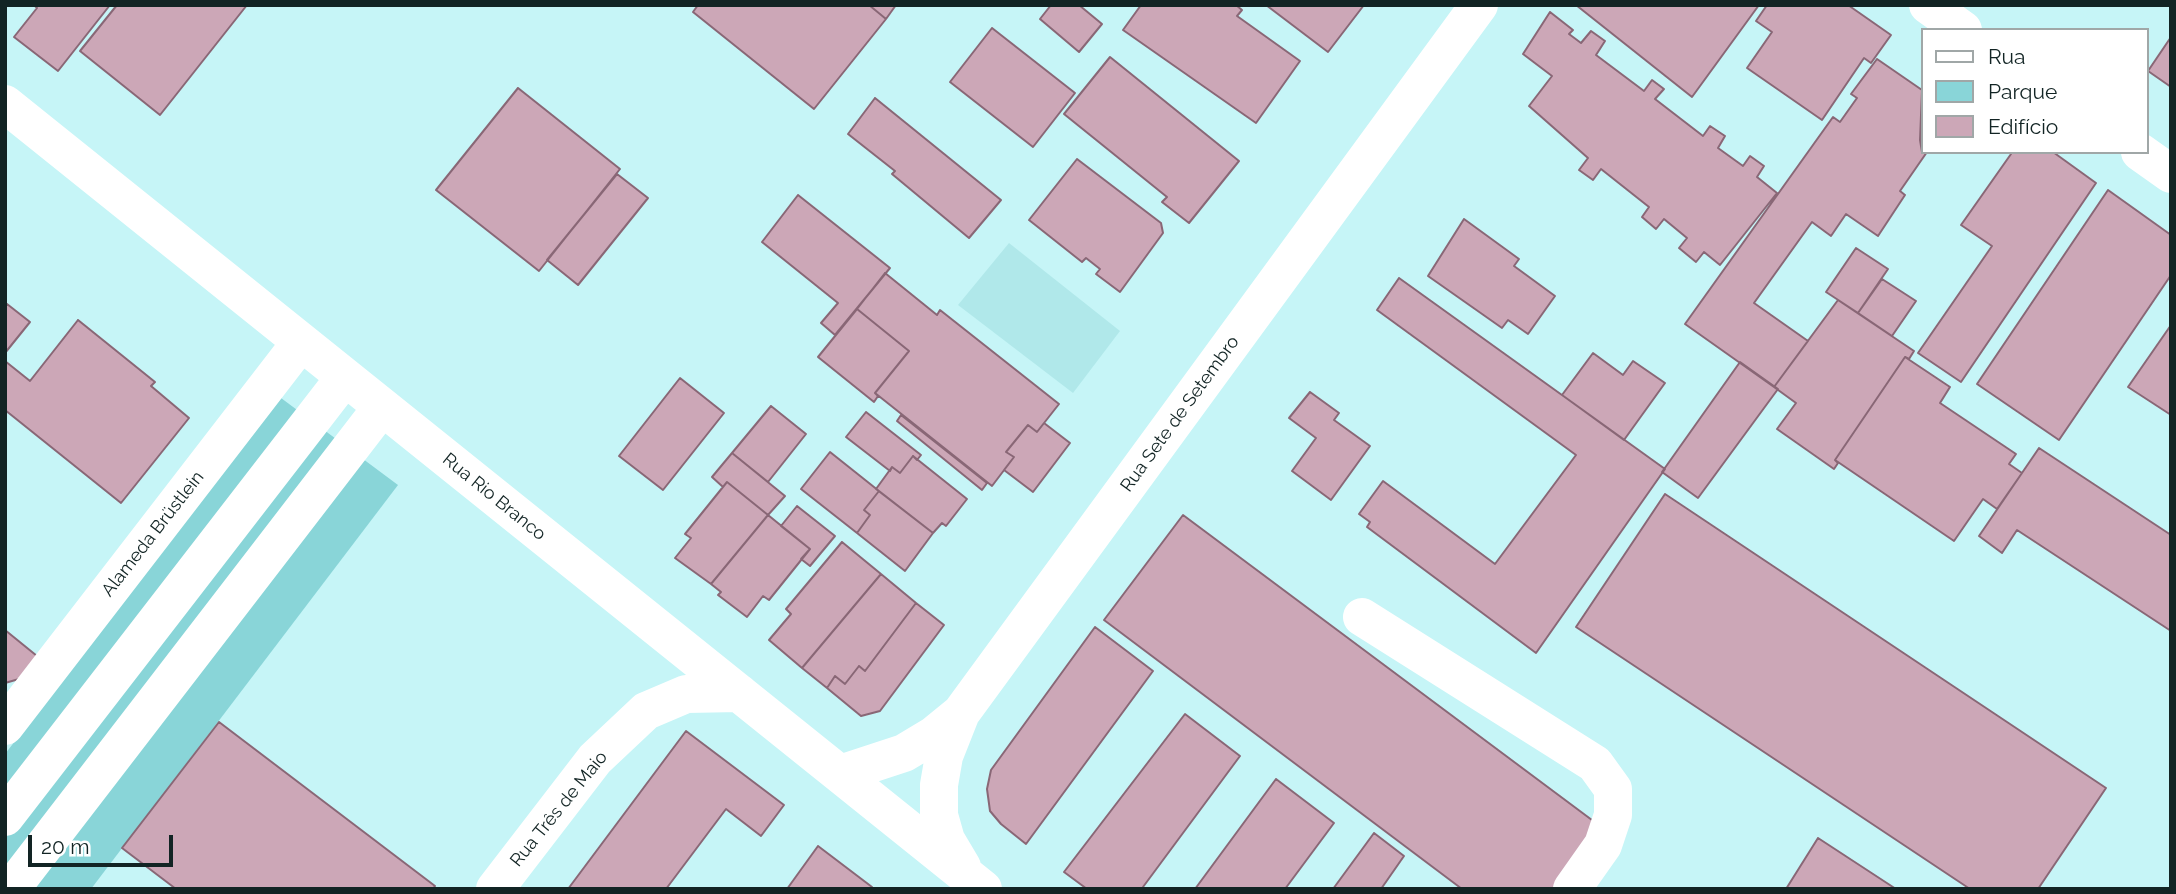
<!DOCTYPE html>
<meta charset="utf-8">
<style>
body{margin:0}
#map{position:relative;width:2176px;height:894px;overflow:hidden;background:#c6f5f7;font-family:Raleway,sans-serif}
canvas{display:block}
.frame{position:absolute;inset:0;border:7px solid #122424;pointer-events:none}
.legend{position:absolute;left:1921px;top:28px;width:228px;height:126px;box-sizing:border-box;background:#fff;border:2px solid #a0a7a7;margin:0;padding:9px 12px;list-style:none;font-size:21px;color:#122424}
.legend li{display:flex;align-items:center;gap:14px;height:35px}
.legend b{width:35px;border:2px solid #a0a7a7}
.scale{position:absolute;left:28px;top:835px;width:145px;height:32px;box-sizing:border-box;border:4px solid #122424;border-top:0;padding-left:9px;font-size:21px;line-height:24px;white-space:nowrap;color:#122424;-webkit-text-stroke:5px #fff;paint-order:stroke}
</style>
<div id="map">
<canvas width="2176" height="894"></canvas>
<div class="frame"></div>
<ul class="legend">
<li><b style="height:9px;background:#fff"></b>Rua</li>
<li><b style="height:19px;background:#89d5d8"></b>Parque</li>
<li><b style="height:19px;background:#cca7b7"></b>Edifício</li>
</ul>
<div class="scale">20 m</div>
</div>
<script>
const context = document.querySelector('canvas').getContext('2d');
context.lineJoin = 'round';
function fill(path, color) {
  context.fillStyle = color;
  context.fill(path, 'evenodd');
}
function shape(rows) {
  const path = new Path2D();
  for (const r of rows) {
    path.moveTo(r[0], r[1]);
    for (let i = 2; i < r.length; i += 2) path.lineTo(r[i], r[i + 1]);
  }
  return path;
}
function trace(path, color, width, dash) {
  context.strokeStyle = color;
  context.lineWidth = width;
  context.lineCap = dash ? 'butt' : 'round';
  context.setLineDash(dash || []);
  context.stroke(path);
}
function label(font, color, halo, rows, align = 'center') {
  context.font = font + ' Raleway,sans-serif';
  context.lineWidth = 5;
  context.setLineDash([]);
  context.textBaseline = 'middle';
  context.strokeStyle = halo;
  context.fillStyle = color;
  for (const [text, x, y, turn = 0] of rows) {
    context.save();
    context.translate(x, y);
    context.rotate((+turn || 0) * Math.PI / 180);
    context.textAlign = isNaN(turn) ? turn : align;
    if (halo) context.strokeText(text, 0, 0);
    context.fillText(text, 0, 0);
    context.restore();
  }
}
fill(shape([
 [1009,243,1120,331,1073,393,958,305]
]), '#b0e8ea');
fill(shape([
 [281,398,398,485,91,889,5,889,5,754]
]), '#89d5d8');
const building = shape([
 [34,5,110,5,58,71,14,37,37,8,34,5],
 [117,5,247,5,160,115,80,51,117,5],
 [698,5,869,5,886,19,814,109,693,12,698,5],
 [869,5,896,5,886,19,869,5],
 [1051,5,1079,5,1102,24,1079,52,1040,19,1051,5],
 [1141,5,1236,5,1242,10,1237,16,1300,61,1256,123,1123,30,1141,5],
 [1266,5,1364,5,1328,52,1266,5],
 [1576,5,1759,5,1692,97,1576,5],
 [1767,5,1848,5,1891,35,1871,63,1864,58,1822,120,1747,68,1772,32,1756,21,1767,5],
 [1550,12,1573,30,1569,34,1581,43,1591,31,1605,41,1596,55,1644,91,1652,80,1664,89,1655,99,1703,136,1710,126,1725,136,1718,148,1743,166,1750,156,1764,166,1757,177,1777,193,1720,265,1704,252,1696,262,1679,248,1687,238,1664,219,1656,229,1642,217,1649,207,1601,169,1593,180,1579,170,1588,158,1529,106,1552,76,1523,54,1550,12],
 [992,28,1075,93,1033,147,950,82,992,28],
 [2171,37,2171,87,2148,71,2171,37],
 [1110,57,1239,161,1189,223,1162,202,1167,197,1064,114,1110,57],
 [1877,59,1922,90,1920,140,1922,152,1927,152,1900,191,1905,195,1878,236,1846,214,1831,236,1812,222,1754,303,1808,341,1774,387,1685,324,1833,117,1840,122,1857,98,1851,94,1877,59],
 [518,88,620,169,539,271,436,190,518,88],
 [875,98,1001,200,969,238,892,174,895,171,848,134,875,98],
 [2008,152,2053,152,2096,183,1961,382,1918,353,1992,246,1961,225,2011,154,2008,152],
 [1077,159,1161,223,1163,233,1120,292,1096,274,1100,269,1086,258,1082,262,1029,220,1077,159],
 [617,174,648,198,578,285,547,260,617,174],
 [2108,190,2171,235,2171,275,2059,440,1977,384,2108,190],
 [798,195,890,268,835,335,821,323,838,303,762,242,798,195],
 [1464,219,1519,259,1514,266,1555,296,1528,334,1508,320,1502,328,1428,276,1464,219],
 [1856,248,1888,269,1858,313,1826,292,1856,248],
 [885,273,937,315,940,310,1059,404,1037,432,1028,425,1006,452,1014,457,992,486,875,393,909,351,857,309,885,273],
 [1399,278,1665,469,1536,653,1367,527,1370,522,1359,514,1383,481,1495,564,1576,455,1377,310,1399,278],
 [1882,279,1916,301,1892,336,1858,313,1882,279],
 [1838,300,1914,351,1909,359,1905,357,1835,460,1838,463,1834,469,1777,429,1796,403,1774,387,1838,300],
 [7,304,30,322,5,353,5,307,7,304],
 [857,309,909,351,875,393,878,396,874,402,818,357,857,309],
 [78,320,155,382,151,386,189,418,121,503,5,410,5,361,30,381,78,320],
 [2171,325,2171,415,2128,387,2171,325],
 [1593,353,1623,375,1633,361,1665,383,1624,440,1562,395,1593,353],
 [1905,357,1950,387,1940,403,2016,454,2009,464,2022,473,1997,509,1983,499,1954,541,1835,460,1905,357],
 [1740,362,1778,389,1698,498,1662,472,1740,362],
 [680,378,724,413,663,490,619,456,680,378],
 [1310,392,1339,413,1334,420,1370,446,1331,500,1292,471,1316,438,1289,418,1310,392],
 [771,406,806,434,768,482,732,453,771,406],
 [866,412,921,455,917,460,913,456,900,473,892,467,890,471,846,437,866,412],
 [901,415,987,483,982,490,897,421,901,415],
 [1044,423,1070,443,1033,492,1004,470,1014,457,1006,452,1028,425,1037,432,1044,423],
 [2039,448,2171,535,2171,631,2017,530,2002,553,1979,536,2039,448],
 [830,452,879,491,864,510,870,515,857,533,801,489,830,452],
 [732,453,785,496,768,515,727,482,723,487,712,477,732,453],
 [913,456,967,499,946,526,942,523,933,533,876,489,892,467,900,473,913,456],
 [727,482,768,515,711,584,675,558,691,538,685,534,727,482],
 [879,491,933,533,905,571,857,533,870,515,864,510,879,491],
 [1665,494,2106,788,2038,889,1970,889,1576,627,1665,494],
 [797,506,835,536,810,566,801,559,810,549,781,526,797,506],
 [768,515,810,549,769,600,763,596,747,617,718,595,721,592,711,584,768,515],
 [1183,515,1604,829,1559,889,1462,889,1104,620,1183,515],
 [842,542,881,574,802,668,769,640,791,614,786,609,842,542],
 [881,574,916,603,865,671,859,666,845,684,835,676,827,688,802,668,881,574],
 [916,603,944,625,880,711,861,716,827,688,835,676,845,684,859,666,865,671,916,603],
 [1095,627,1153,671,1026,844,1001,824,990,811,987,789,991,770,1095,627],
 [5,630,37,656,19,679,5,683,5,630],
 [1185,714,1240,756,1143,887,1146,889,1087,889,1064,872,1185,714],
 [219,722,435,886,433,889,176,889,122,848,219,722],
 [686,731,784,805,761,836,726,809,666,889,568,889,686,731],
 [1276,779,1334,823,1285,889,1195,889,1276,779],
 [1374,833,1404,856,1381,889,1333,889,1374,833],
 [1818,838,1896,889,1786,889,1818,838],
 [818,846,872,887,870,889,787,889,818,846]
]);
fill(building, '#cca7b7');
trace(building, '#896776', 2);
trace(shape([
 [5,104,983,889],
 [1362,617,1595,764,1613,789,1613,815,1603,845,1572,889],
 [961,713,944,756,939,785,939,815,946,840,962,867],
 [5,726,301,342],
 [840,774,904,753,934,735,961,713,1479,5],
 [5,817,345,377],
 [11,889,382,407],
 [495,889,595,759,646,711,686,694,739,693]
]), '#fff', 38);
trace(shape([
 [1928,5,1963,30],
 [2140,152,2171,174]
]), '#fff', 38);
label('18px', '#122424', '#fff', [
 ["Rua Sete de Setembro",1180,414,-54],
 ["Rua Rio Branco",494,497,39],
 ["Alameda Brüstlein",153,534,-52],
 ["Rua Três de Maio",559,809,-51]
]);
</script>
